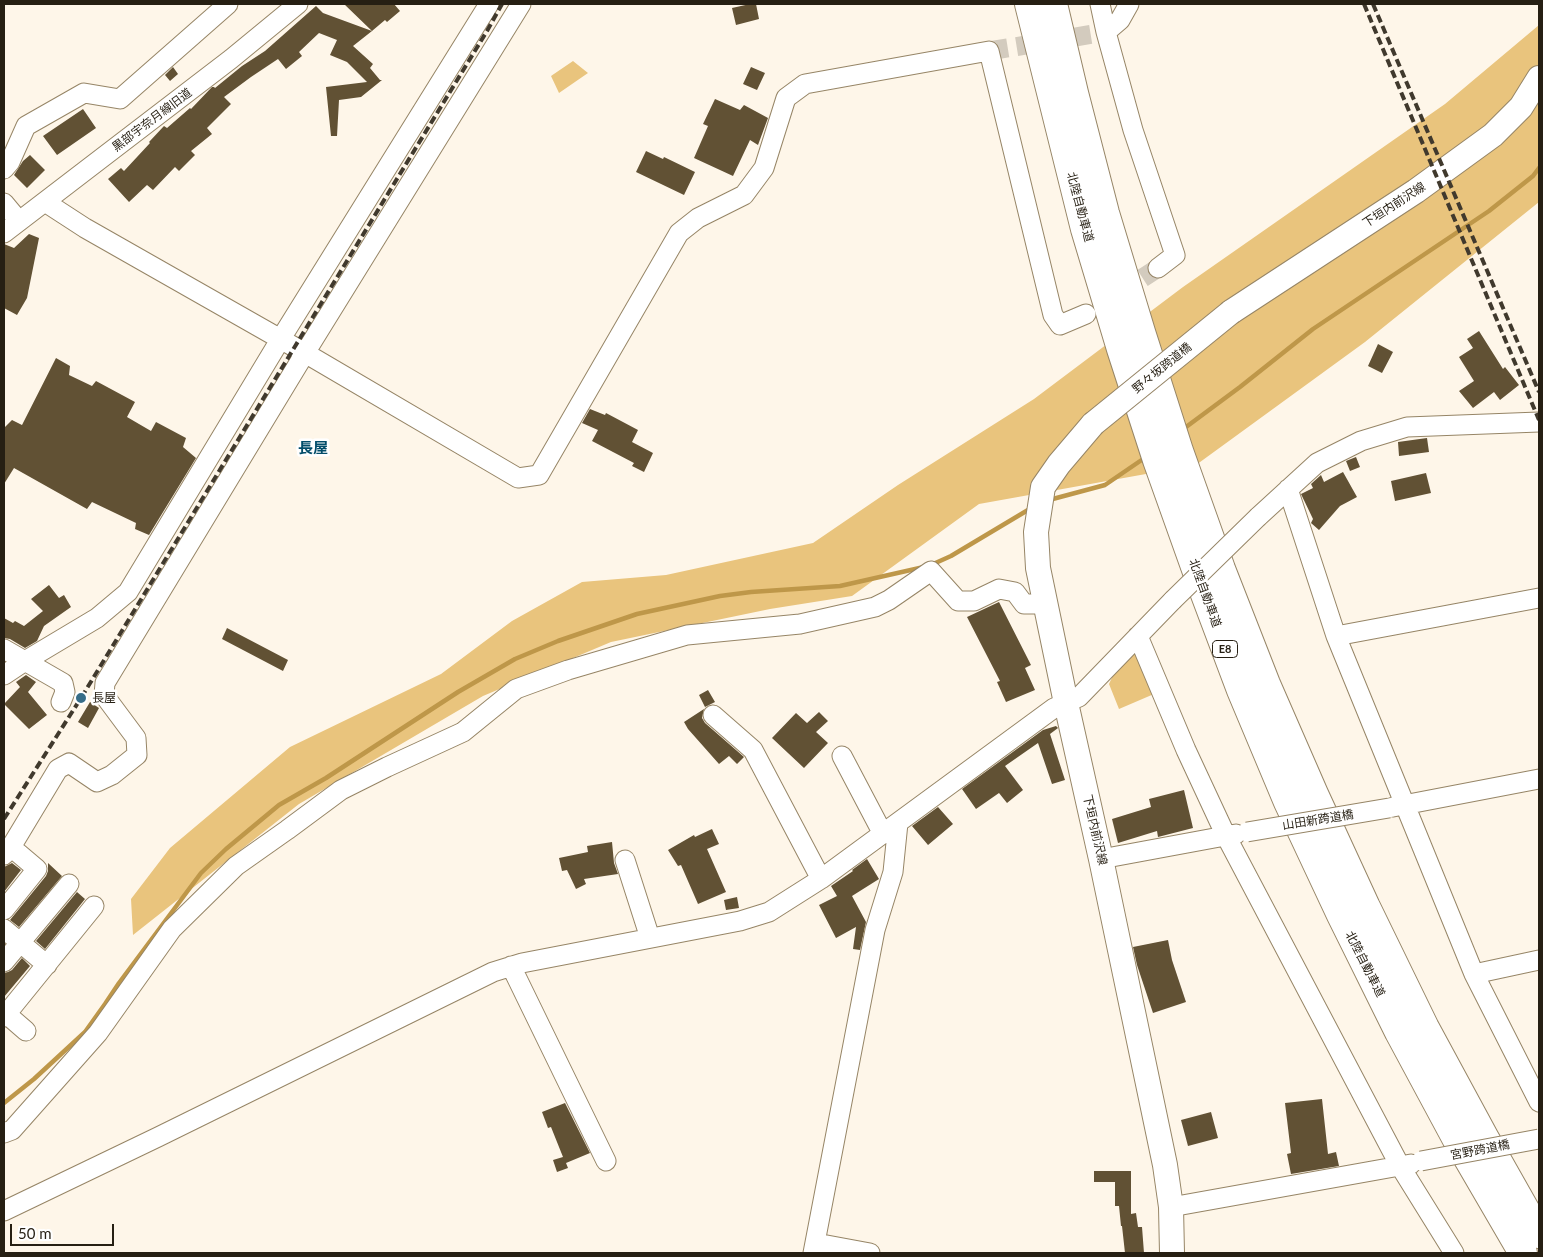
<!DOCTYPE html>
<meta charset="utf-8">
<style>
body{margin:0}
#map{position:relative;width:1543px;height:1257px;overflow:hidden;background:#fef6e9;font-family:Lato,sans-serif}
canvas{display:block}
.frame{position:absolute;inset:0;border:5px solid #261f13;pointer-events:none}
.scale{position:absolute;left:10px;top:1224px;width:104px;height:22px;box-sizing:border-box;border:2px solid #261f13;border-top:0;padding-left:6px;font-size:15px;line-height:18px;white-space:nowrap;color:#261f13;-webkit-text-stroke:4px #fff;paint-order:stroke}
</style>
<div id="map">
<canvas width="1543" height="1257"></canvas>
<div class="frame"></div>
<div class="scale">50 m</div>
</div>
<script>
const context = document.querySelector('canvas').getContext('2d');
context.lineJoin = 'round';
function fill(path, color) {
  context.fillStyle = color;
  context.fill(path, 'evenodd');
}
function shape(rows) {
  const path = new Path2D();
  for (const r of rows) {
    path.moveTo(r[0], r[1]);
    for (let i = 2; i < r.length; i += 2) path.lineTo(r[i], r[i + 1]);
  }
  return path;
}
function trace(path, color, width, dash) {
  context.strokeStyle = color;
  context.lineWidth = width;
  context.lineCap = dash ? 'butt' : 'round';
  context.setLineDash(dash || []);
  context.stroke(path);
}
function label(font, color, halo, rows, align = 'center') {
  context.font = font + ' Lato,"Noto Sans JP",sans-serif';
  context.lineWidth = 5;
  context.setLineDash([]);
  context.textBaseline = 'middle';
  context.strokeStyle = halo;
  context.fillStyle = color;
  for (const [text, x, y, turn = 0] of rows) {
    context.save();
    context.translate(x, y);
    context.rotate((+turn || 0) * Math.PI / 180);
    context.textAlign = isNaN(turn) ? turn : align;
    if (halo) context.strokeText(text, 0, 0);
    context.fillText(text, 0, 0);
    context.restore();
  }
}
fill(shape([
 [1539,25,1539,202,1365,342,1196,465,979,504,852,596,770,609,611,642,483,696,299,804,133,935,131,899,170,848,290,747,441,674,512,621,582,582,666,575,813,543,898,485,1034,399,1183,287,1445,104],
 [573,61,588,73,559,93,551,76],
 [1136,649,1154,694,1119,709,1109,684,1116,669]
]), '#e9c47d');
trace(shape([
 [1182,430,1240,387,1313,329,1489,211,1533,176,1539,168],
 [1049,500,1105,485,1146,457],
 [931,565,951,556,1033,507],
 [4,1103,34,1079,85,1032,105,1004,119,983,201,873,226,849,279,805,326,778,458,692,515,659,558,641,637,614,720,596,751,592,840,586,924,567]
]), '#be9749', 4.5);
fill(shape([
 [344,4,394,4,400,11,387,22,385,20,372,31],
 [750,4,756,4,759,19,736,25,732,8],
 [316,6,323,13,372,31,353,46,373,64,370,68,380,80,382,80,361,97,339,100,337,136,331,136,326,87,367,82,347,62,330,55,337,40,319,33,299,52,302,56,286,69,278,59,251,77,224,97,231,104,207,128,212,134,191,151,195,155,179,171,175,167,153,190,147,185,129,202,108,179,121,168,124,171,150,143,149,142,164,126,167,128,190,108,191,109,212,87,214,87,215,88,242,66,265,51],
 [173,67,178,74,170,81,165,75],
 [751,67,765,73,757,90,743,84],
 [715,99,740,110,744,105,768,118,758,145,750,140,733,176,694,158,708,126,703,124],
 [83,109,96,128,57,155,43,136],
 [646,151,663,159,664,157,695,172,684,195,636,172],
 [30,155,45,170,27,188,14,175,23,161],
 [29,234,39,238,27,298,17,315,4,308,4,244,14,248],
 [1479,331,1503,369,1505,367,1519,385,1500,400,1494,392,1473,408,1459,391,1474,381,1459,357,1473,348,1467,339],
 [1378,344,1393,352,1382,373,1368,366],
 [56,358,70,366,69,375,92,386,96,381,135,402,127,417,151,431,156,422,186,438,183,447,196,458,149,535,135,529,136,523,92,502,87,509,14,468,4,484,4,428,12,420,22,425],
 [590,409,605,415,606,413,638,430,632,442,653,453,644,472,632,466,634,463,592,441,598,430,582,423],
 [1427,438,1429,452,1399,456,1398,442],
 [1356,457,1360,467,1350,471,1346,461],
 [1343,472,1357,497,1340,506,1319,530,1311,523,1313,519,1301,494,1313,488,1311,484,1321,475,1324,482],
 [1426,473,1431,493,1395,501,1391,481],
 [49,585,59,598,64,595,71,607,44,626,37,641,25,648,10,639,4,638,4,618,13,623,15,621,24,626,43,611,31,599],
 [999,602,1031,665,1025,668,1035,690,1006,702,997,682,1000,681,967,617],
 [227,628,288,660,283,671,222,639],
 [26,675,36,682,28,692,47,715,29,729,4,704,20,687,16,682],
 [708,690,715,702,705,707,699,695],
 [90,702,99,708,88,728,78,722],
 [704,709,702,718,705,723,744,757,737,764,729,756,719,764,688,729,684,722],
 [819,712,828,721,816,732,828,743,804,768,772,738,796,713,807,723],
 [1056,726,1058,728,1050,734,1065,780,1052,784,1038,743,1005,766,1023,790,1007,803,999,793,976,809,962,789,1043,730],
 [1184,790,1193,828,1158,837,1157,831,1118,843,1112,819,1151,807,1149,799],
 [938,807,953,824,928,845,912,826],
 [712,829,719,844,707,849,726,892,698,904,681,865,678,866,668,850,694,835,695,837],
 [612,842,614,863,618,874,584,879,586,884,576,889,567,870,562,871,559,858,588,852,587,846],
 [867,859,879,879,852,896,866,922,860,950,853,949,856,927,836,938,819,905,837,896,831,886,853,871,852,870],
 [12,863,21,870,4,892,4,867],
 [48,863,62,876,19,927,10,920,46,876,48,871],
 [77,892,85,899,45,949,36,941],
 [737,897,739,908,726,910,724,900],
 [1168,940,1172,960,1186,1002,1153,1013,1137,965,1133,947],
 [22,958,30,966,4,997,4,973,8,972,12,970],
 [1322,1099,1328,1154,1336,1152,1339,1166,1291,1174,1287,1154,1291,1153,1285,1103],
 [565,1103,590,1153,566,1163,568,1168,557,1172,553,1160,563,1157,551,1127,548,1128,542,1112],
 [1211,1112,1218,1138,1188,1146,1181,1120],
 [1094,1171,1131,1171,1131,1214,1136,1213,1138,1227,1142,1227,1144,1253,1125,1253,1122,1226,1121,1226,1119,1206,1115,1206,1115,1182,1094,1182]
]), '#615134');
trace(shape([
 [989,51,1106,32],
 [1119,293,1158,268]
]), '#d3cbbe', 19, [19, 9]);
const minor = shape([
 [1100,4,1106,32,1133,130,1175,255,1158,268],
 [1106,32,1120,20,1129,4],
 [4,169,10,162,26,126,84,93,120,99,228,4],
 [45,202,85,228,305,353,518,478,539,475,679,233,698,218,744,195,764,168,786,98,805,84,989,51,1053,315,1060,325,1086,314],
 [4,203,19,221],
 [4,233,231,59,298,4],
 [1288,489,1336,636,1474,974],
 [1258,517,1317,463,1361,441,1407,427,1539,422],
 [1138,636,1186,750,1226,836,1400,1166,1454,1253],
 [1336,636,1539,598],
 [4,649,63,683,65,692,61,702],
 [4,675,25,661,97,618,128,592,280,340,489,4],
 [713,715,753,750,821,879],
 [842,756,883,834],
 [1393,807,1539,779],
 [4,855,11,847,58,769,69,763,97,782,112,775,137,755,136,738,104,695,105,683,305,353,521,4],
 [1101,859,1236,834],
 [625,860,650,938],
 [4,910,37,869,11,847],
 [4,929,47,965],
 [1539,960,1474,974,1539,1102],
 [4,962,69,884],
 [511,966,606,1161],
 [4,1012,26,1031],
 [4,1017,94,906],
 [4,1133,12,1130,98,1033,172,929,236,866,287,830,341,790,387,767,463,732,516,689,568,670,687,635,800,624,875,607,889,600,931,571,958,601,974,601,999,589,1015,592,1024,604,1045,604],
 [1171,1207,1411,1164],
 [4,1211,158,1137,493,972,522,963,740,921,769,912,821,879,1054,708,1079,697,1173,600],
 [816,1243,870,1253],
 [813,1253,875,930,893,872,898,823]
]);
const major = shape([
 [1231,312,1416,191,1493,135,1521,107,1539,78],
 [1093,424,1059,464,1043,487,1036,532,1038,568,1066,703,1101,859,1165,1165,1171,1207,1172,1253]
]);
const highway = shape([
 [1029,4,1085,229,1121,349,1157,460,1203,589,1241,690,1288,802,1341,915,1399,1032,1456,1138,1523,1253],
 [1053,4,1074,93,1105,213,1141,332,1179,451,1221,569,1266,684,1314,794,1366,907,1425,1028,1484,1137,1539,1234]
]);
trace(minor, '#968566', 21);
trace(major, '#968566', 26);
trace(highway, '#968566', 30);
trace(minor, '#fff', 19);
trace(major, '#fff', 24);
trace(highway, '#fff', 28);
trace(shape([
 [1364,4,1539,420],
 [1373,4,1539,392],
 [4,819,81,698,487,31,502,4]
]), '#40392d', 4, [8, 4]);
const minorBridge = shape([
 [1173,600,1258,517],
 [1247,832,1389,808],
 [1421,1161,1539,1139]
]);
const majorBridge = shape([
 [1093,424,1231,312]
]);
trace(minorBridge, '#968566', 21, []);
trace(majorBridge, '#968566', 26, []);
trace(minorBridge, '#fff', 19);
trace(majorBridge, '#fff', 24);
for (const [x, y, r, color] of [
 [81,698,6,"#376d88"]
]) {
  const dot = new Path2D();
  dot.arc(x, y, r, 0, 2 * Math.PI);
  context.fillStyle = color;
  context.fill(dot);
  trace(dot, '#fff', 2);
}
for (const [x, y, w] of [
 [1225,649,25]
]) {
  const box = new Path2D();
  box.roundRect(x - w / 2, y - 8.5, w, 17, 4);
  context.fillStyle = '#fff';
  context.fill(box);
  trace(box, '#261f13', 1);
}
label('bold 11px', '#261f13', null, [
 ["E8",1225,649]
]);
label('12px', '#261f13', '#fff', [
 ["黒部宇奈月線旧道",152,120,-37],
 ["下垣内前沢線",1394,205,-33],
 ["北陸自動車道",1080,207,75],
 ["野々坂跨道橋",1162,368,-39],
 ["北陸自動車道",1205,593,70],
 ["山田新跨道橋",1318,820,-9],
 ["下垣内前沢線",1095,830,77],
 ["北陸自動車道",1365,964,63],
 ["宮野跨道橋",1480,1150,-11]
]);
label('12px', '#261f13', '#fff', [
 ["長屋",92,698]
], 'left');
label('bold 15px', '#034d6a', '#fff', [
 ["長屋",313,448]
]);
</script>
